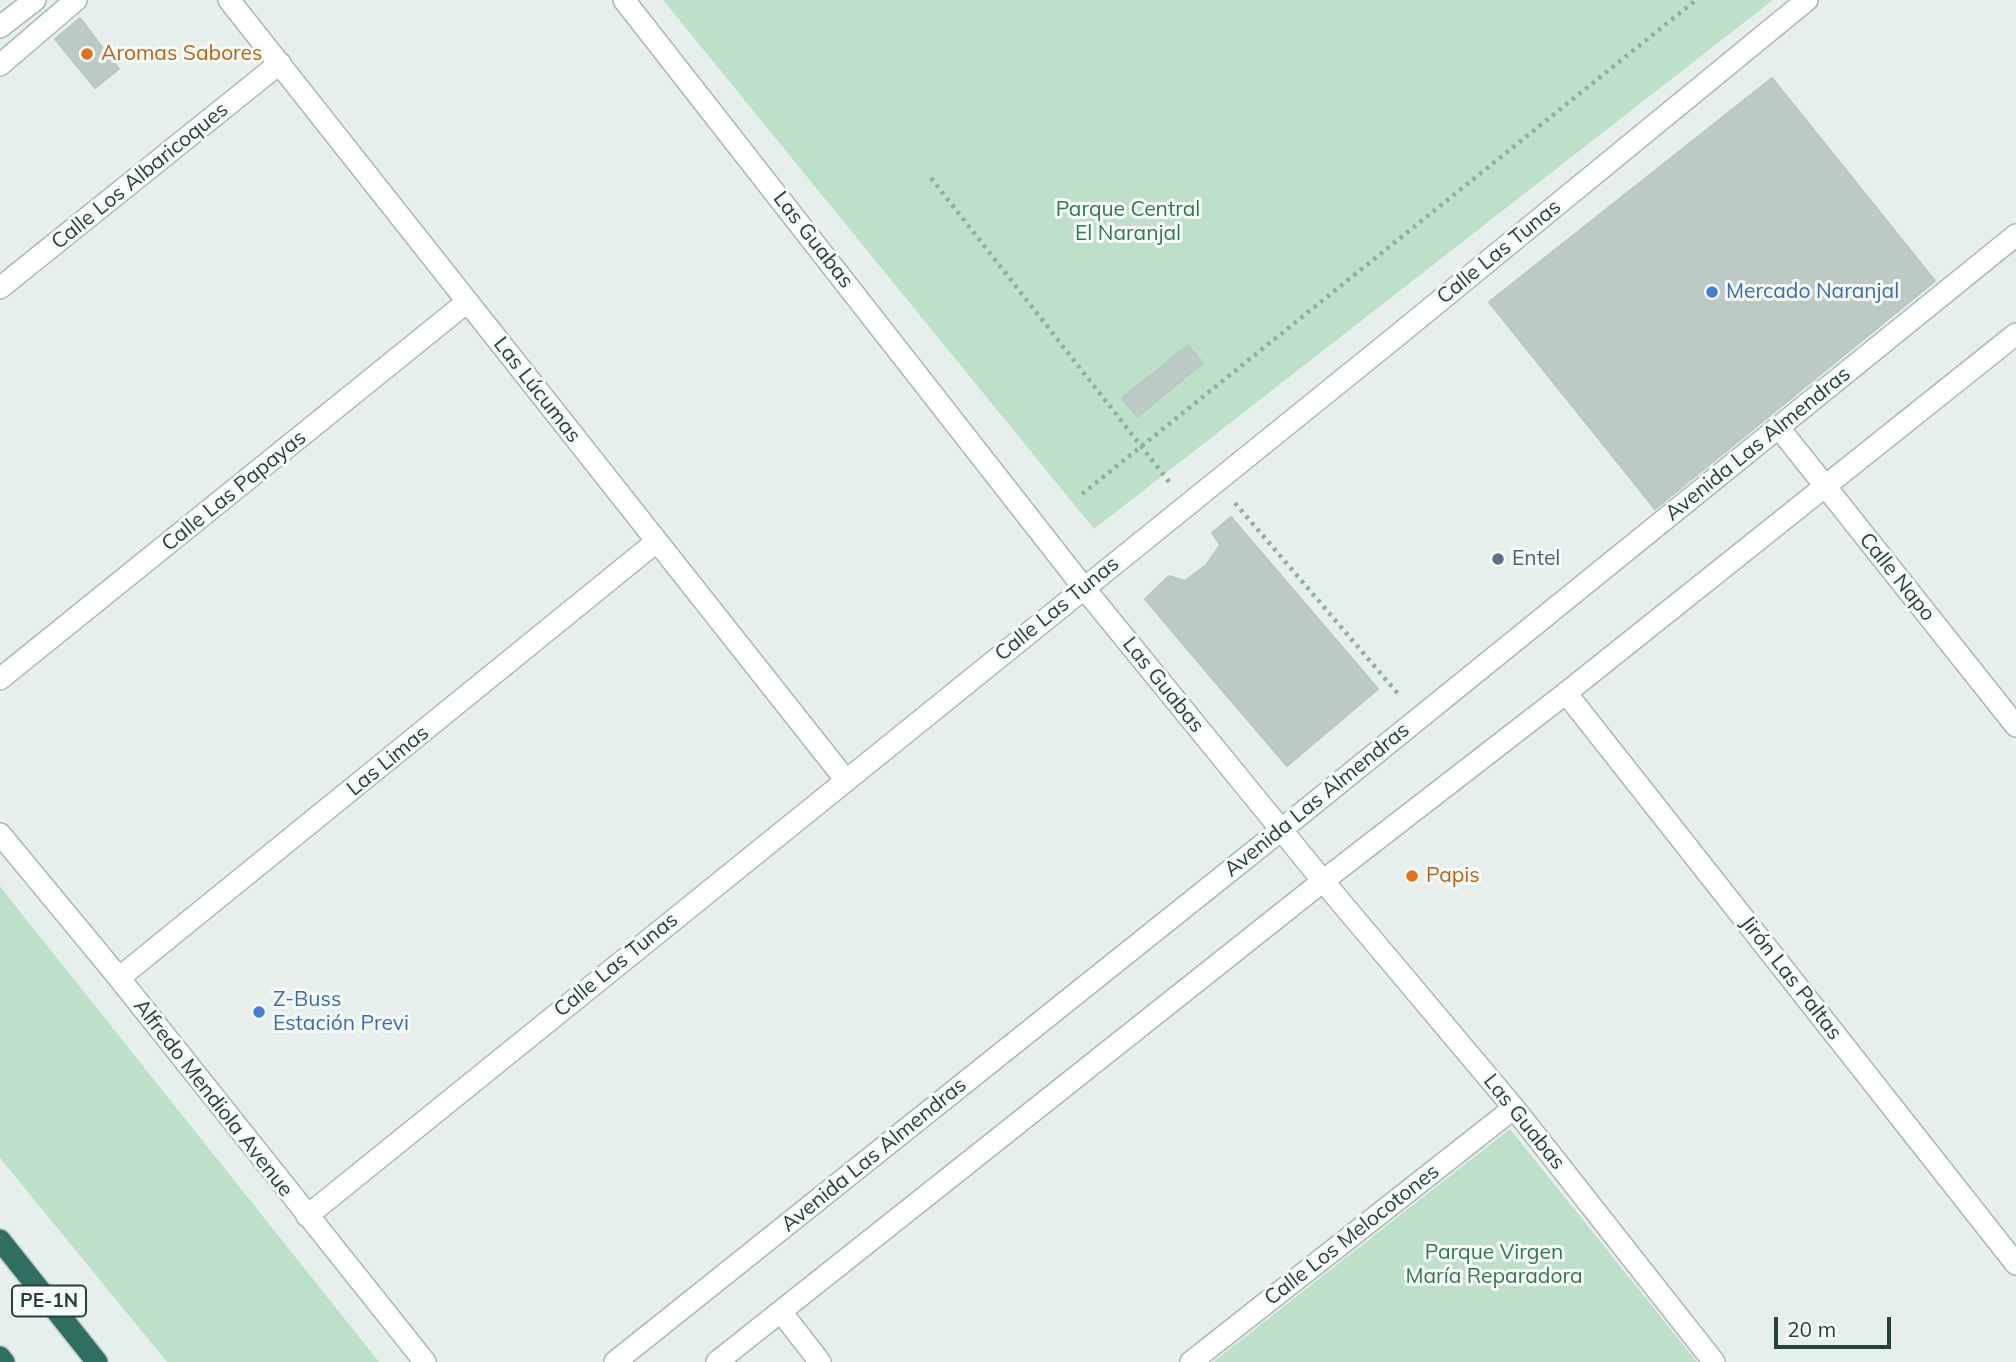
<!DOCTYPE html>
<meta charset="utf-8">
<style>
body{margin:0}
#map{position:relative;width:2016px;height:1362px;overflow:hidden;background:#e6efeb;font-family:Mulish,sans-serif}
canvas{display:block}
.scale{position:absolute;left:1774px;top:1317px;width:117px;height:32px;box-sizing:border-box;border:4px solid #24423a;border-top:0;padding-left:9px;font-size:21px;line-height:24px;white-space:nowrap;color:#24423a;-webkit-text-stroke:5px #f7fbf9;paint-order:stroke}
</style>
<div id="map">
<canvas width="2016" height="1362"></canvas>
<div class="scale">20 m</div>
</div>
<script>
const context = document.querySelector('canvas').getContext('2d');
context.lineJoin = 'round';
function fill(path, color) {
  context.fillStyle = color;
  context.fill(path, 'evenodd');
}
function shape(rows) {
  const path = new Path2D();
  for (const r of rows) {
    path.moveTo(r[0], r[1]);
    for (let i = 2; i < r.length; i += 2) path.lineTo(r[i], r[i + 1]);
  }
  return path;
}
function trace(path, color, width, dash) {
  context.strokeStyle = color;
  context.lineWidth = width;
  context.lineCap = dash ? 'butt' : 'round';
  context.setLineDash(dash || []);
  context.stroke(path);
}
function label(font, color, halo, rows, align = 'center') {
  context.font = font + ' Mulish,sans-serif';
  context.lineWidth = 6;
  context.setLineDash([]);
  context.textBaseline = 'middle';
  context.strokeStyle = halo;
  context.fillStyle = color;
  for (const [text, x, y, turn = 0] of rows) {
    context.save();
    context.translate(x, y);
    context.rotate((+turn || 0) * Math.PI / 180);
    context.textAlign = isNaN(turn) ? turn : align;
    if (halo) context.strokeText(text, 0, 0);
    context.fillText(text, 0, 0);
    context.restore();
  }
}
fill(shape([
 [663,0,1773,0,1094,529],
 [0,886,21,913,379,1362,167,1362,0,1158],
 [1510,1129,1697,1362,1213,1362]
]), '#bfe0c8');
const building = shape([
 [80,18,119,69,95,88,55,39,80,18],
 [1772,78,1935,281,1655,509,1489,302,1772,78],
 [1188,345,1203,363,1137,417,1122,398,1188,345],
 [1231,517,1307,606,1216,683,1145,599,1169,576,1185,581,1206,565,1220,545,1212,533,1231,517],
 [1307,606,1378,689,1287,766,1216,683,1307,606]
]);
fill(building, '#bbcac4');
trace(building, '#b8c9c2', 2);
const minor = shape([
 [229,0,845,779],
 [624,0,1084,588,1323,881,1514,1108,1714,1362],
 [0,288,280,63],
 [1779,428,2016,726],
 [0,679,467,302],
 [1566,693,2016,1264],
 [119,978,656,542],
 [307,1216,1398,335,1807,0],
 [781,1312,820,1362],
 [1191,1362,1514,1108]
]);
const tertiary = shape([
 [615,1362,1281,830,2016,235],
 [717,1362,1323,881,1566,693,2016,334]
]);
const secondary = shape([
 [0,27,35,0],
 [0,65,76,0],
 [0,834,119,978,425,1362]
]);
const motorway = shape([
 [0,1240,97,1362],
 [0,1357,4,1362]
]);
trace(minor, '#a8b8b2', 24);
trace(tertiary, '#a8b8b2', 24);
trace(secondary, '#a4bbb3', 24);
trace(motorway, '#c2cac8', 24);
trace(shape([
 [931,178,1170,483],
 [1082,494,1696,0],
 [1235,503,1400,696]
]), '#86b3a5', 4.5, [3.5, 5]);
trace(minor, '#fff', 21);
trace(tertiary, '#fff', 21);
trace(secondary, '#fff', 21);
trace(motorway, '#2f6f62', 21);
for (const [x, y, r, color] of [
 [87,54,7,"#e8710a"],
 [1712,292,7,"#3f7fe0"],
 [1498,559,7,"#5c6f8a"],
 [1412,876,7,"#e8710a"],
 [259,1012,7,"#3f7fe0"]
]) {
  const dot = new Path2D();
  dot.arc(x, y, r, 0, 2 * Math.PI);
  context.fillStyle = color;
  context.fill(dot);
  trace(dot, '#f7fbf9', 2.5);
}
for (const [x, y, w] of [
 [49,1301,74]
]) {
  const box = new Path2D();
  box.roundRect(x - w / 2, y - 15.5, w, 31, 5);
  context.fillStyle = '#f7fbf9';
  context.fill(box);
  trace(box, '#24423a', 2);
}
label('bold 19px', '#24423a', null, [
 ["PE-1N",49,1301]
]);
label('21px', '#c56008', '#f7fbf9', [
 ["Aromas Sabores",101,54],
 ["Papis",1426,876]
], 'left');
label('21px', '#24423a', '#f7fbf9', [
 ["Calle Los Albaricoques",140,176,-39],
 ["Las Guabas",813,240,52],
 ["Calle Las Tunas",1499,252,-39],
 ["Las Lúcumas",537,390,52],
 ["Avenida Las Almendras",1758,444,-39],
 ["Calle Las Papayas",234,491,-39],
 ["Calle Napo",1897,577,51],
 ["Calle Las Tunas",1057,609,-39],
 ["Las Guabas",1163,685,51],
 ["Las Limas",388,761,-39],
 ["Avenida Las Almendras",1317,800,-39],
 ["Calle Las Tunas",616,965,-39],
 ["Jirón Las Paltas",1791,978,52],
 ["Alfredo Mendiola Avenue",213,1098,52],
 ["Las Guabas",1524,1122,51],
 ["Avenida Las Almendras",874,1155,-39],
 ["Calle Los Melocotones",1352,1235,-38]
]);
label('21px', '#2d7a4b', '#f7fbf9', [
 ["Parque Central",1128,210],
 ["El Naranjal",1128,234],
 ["Parque Virgen",1494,1253],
 ["María Reparadora",1494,1277]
]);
label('21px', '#366cbe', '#f7fbf9', [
 ["Mercado Naranjal",1726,292],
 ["Z-Buss",273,1000],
 ["Estación Previ",273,1024]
], 'left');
label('21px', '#4e5e75', '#f7fbf9', [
 ["Entel",1512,559]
], 'left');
</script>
